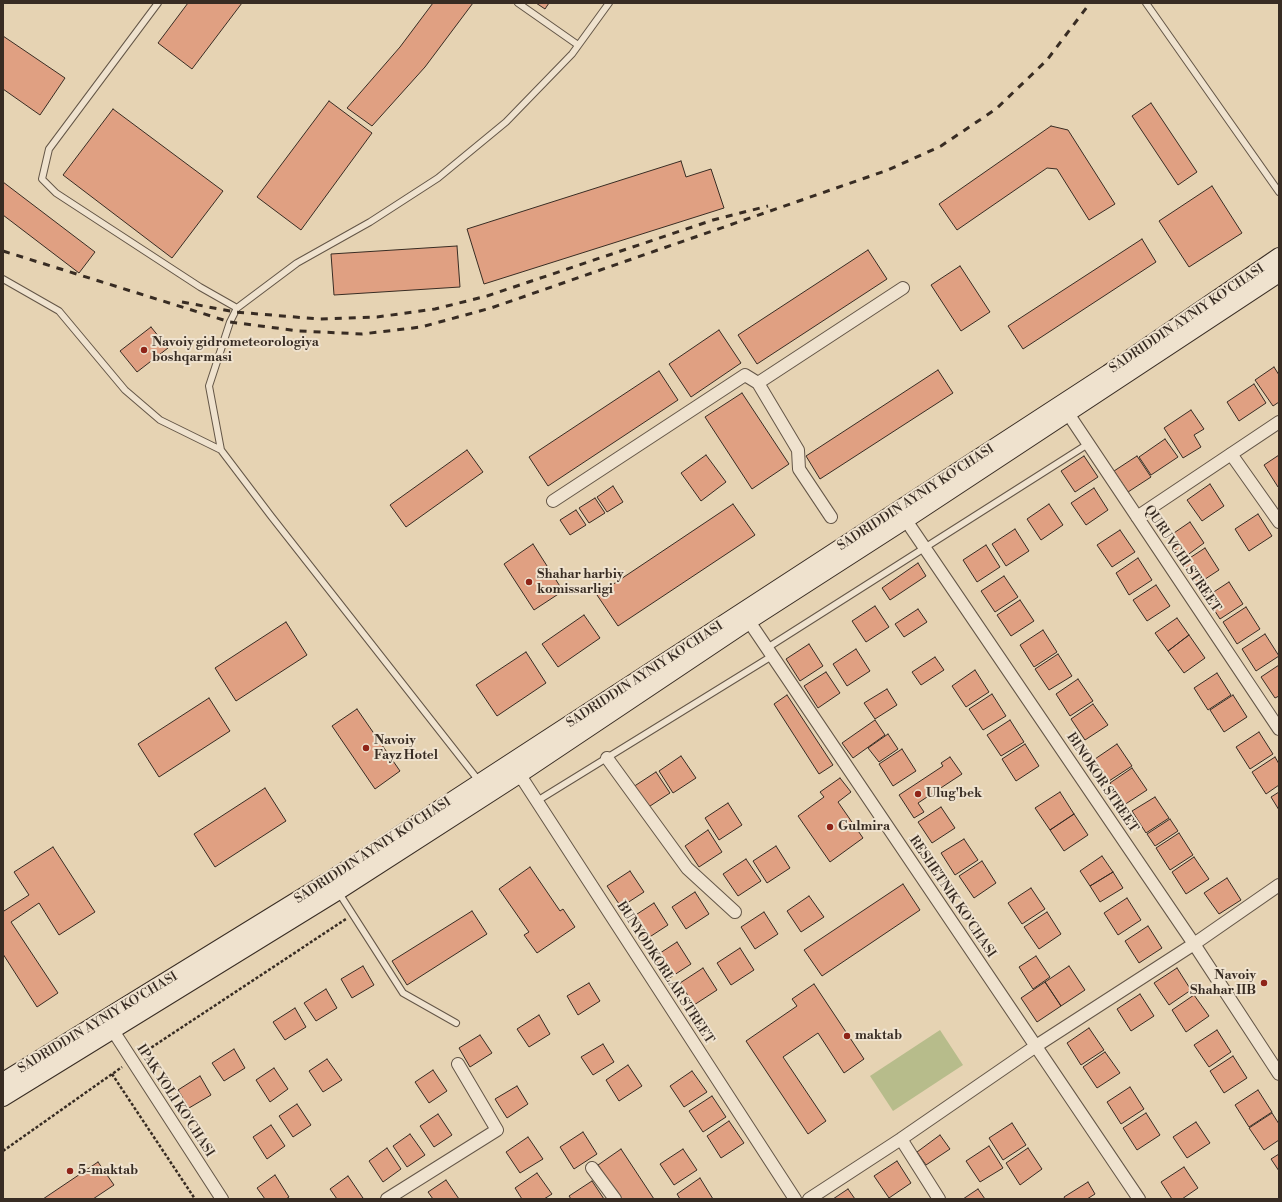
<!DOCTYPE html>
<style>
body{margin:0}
#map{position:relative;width:1282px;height:1202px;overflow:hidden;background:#e6d3b3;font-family:"Libre Bodoni",serif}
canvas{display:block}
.frame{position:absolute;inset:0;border:4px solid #382c23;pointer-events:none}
</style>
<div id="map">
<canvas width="1282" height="1202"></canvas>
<div class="frame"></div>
</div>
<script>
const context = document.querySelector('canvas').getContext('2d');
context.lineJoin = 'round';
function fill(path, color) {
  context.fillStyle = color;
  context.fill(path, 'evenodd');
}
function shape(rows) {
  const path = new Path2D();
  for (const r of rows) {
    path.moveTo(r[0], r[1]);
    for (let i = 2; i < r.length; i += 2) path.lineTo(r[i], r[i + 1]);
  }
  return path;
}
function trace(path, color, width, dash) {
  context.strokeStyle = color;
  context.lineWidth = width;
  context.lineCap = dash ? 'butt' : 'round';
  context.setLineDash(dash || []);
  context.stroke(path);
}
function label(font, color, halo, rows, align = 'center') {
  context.font = font + ' "Libre Bodoni",serif';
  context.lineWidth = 4;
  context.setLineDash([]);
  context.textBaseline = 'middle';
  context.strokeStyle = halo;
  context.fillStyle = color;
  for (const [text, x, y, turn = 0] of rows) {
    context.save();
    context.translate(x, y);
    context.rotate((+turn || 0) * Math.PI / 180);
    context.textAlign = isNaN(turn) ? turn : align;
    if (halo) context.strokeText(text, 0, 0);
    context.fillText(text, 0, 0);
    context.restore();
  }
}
fill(shape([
 [940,1030,963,1065,893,1111,870,1076]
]), '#b7bc8b');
const building = shape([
 [188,3,242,3,192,69,158,43,188,3],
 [433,3,473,3,425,67,372,126,347,108,400,47,433,3],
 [536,3,549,3,545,9,536,3],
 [3,36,65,78,40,115,3,89,3,36],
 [329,101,372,133,301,230,257,197,329,101],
 [1151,103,1197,172,1178,185,1132,116,1151,103],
 [113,109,223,191,172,258,63,175,113,109],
 [1051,126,1068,130,1115,204,1089,220,1057,169,1047,168,957,230,939,204,1051,126],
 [681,161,686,177,711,169,724,208,484,284,467,229,681,161],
 [3,182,95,252,79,273,3,215,3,182],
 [1212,186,1242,233,1189,267,1159,221,1212,186],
 [1142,239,1156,262,1023,349,1008,326,1142,239],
 [457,246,460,287,334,295,331,254,457,246],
 [868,250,887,279,757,364,738,335,868,250],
 [960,266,990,312,961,331,931,285,960,266],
 [151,327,168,348,137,372,120,351,151,327],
 [719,330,741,363,691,397,669,364,719,330],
 [1274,367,1279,375,1279,402,1273,406,1255,380,1274,367],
 [938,370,953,393,820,479,806,456,938,370],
 [659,371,678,400,548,486,529,457,659,371],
 [1254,384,1266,403,1239,421,1227,402,1254,384],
 [742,393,789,464,752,489,705,417,742,393],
 [1191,410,1204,429,1194,435,1201,447,1183,458,1164,428,1191,410],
 [1165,439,1178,457,1151,475,1139,457,1165,439],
 [467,450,483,472,406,527,390,505,467,450],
 [706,455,726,482,701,501,681,473,706,455],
 [1279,455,1279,486,1278,487,1264,465,1279,455],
 [1084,456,1098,477,1075,492,1061,471,1084,456],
 [1137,456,1151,477,1128,492,1114,471,1137,456],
 [1210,484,1224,506,1202,521,1187,500,1210,484],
 [613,486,623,502,607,512,597,497,613,486],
 [1094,488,1108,510,1086,525,1071,503,1094,488],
 [595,498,605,513,589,523,579,508,595,498],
 [733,504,755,535,618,626,597,595,733,504],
 [1049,504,1063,525,1041,540,1027,519,1049,504],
 [576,510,586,525,570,535,560,520,576,510],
 [1258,514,1272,536,1249,551,1235,529,1258,514],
 [1190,522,1204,543,1182,559,1168,537,1190,522],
 [1015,529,1029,551,1006,566,992,544,1015,529],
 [1120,530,1135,552,1112,567,1097,545,1120,530],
 [533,544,563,591,534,610,504,564,533,544],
 [986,545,1000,567,977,582,963,560,986,545],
 [1205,548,1219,570,1196,585,1182,563,1205,548],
 [1138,558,1152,580,1129,595,1116,573,1138,558],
 [918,563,926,576,890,600,882,588,918,563],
 [1004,576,1018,597,995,612,981,591,1004,576],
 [1229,582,1243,604,1220,619,1206,597,1229,582],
 [1156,585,1170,606,1147,621,1133,600,1156,585],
 [1020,600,1034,621,1011,636,997,615,1020,600],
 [875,606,889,627,866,642,852,621,875,606],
 [1246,607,1260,629,1237,644,1223,622,1246,607],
 [918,609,927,622,904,637,895,624,918,609],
 [584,615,600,638,558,667,542,644,584,615],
 [1177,618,1189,635,1168,651,1155,633,1177,618],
 [286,622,307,655,236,701,215,668,286,622],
 [1043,630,1057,652,1034,667,1020,645,1043,630],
 [1265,634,1279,656,1256,671,1242,649,1265,634],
 [1189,635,1205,658,1184,673,1168,651,1189,635],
 [809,644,823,666,800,681,786,659,809,644],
 [856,649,870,671,847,686,833,664,856,649],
 [526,652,546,683,497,716,476,685,526,652],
 [1058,654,1072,676,1049,690,1035,669,1058,654],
 [935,657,944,670,921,685,912,672,935,657],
 [1279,665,1279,696,1275,698,1261,677,1279,665],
 [975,670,989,692,966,707,952,686,975,670],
 [826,672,840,693,818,708,804,686,826,672],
 [1217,673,1231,695,1208,710,1194,688,1217,673],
 [1078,679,1093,701,1070,716,1056,694,1078,679],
 [887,689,897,705,875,719,864,703,887,689],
 [992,694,1006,716,983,730,969,709,992,694],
 [787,695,833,765,819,774,774,704,787,695],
 [1233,695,1247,717,1224,732,1210,710,1233,695],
 [209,698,230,731,159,777,138,744,209,698],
 [1093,704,1108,725,1085,740,1071,719,1093,704],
 [357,709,400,771,375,789,332,726,357,709],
 [875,720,885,735,853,758,842,743,875,720],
 [1010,720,1024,742,1001,756,987,735,1010,720],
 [1259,732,1273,754,1250,769,1236,747,1259,732],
 [888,734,898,749,879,762,868,748,888,734],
 [1025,744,1039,766,1016,781,1002,759,1025,744],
 [1117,744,1132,766,1109,781,1095,759,1117,744],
 [902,749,916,771,893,786,879,764,902,749],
 [681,756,696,778,673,793,659,771,681,756],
 [950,757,962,774,918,803,924,812,914,818,899,795,943,766,941,763,950,757],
 [1275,757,1279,764,1279,785,1266,794,1252,772,1275,757],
 [1132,768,1147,790,1124,805,1110,783,1132,768],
 [656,772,670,793,647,808,633,787,656,772],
 [840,778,851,792,838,802,863,838,830,862,798,816,824,797,820,792,840,778],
 [265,788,286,821,215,867,194,834,265,788],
 [1060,792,1074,814,1050,830,1035,808,1060,792],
 [1279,792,1279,810,1271,797,1279,792],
 [1155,797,1169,818,1146,833,1132,811,1155,797],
 [728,803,742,825,719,840,705,818,728,803],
 [941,807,955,828,932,843,918,822,941,807],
 [1074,814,1088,835,1064,851,1050,830,1074,814],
 [1170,819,1178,831,1155,846,1147,834,1170,819],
 [708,830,722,852,699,867,685,846,708,830],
 [1179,833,1193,855,1170,870,1156,848,1179,833],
 [964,839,978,860,955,875,941,853,964,839],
 [776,846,790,868,767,883,753,861,776,846],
 [53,847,95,912,59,935,39,903,11,922,58,993,37,1007,3,954,3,909,4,911,29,895,14,872,53,847],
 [1102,856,1113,872,1090,886,1080,871,1102,856],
 [1194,857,1209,879,1186,894,1172,872,1194,857],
 [746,859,761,881,738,896,723,874,746,859],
 [982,861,996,883,974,898,959,876,982,861],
 [530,867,560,911,563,909,575,927,537,953,524,935,529,932,499,889,530,867],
 [630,871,644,892,621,907,607,886,630,871],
 [1113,872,1123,888,1100,902,1090,886,1113,872],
 [1227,878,1241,900,1219,914,1204,893,1227,878],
 [903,884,920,910,822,976,804,950,903,884],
 [1031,888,1045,909,1022,924,1008,903,1031,888],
 [695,892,709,914,686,929,672,907,695,892],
 [809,896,824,917,801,932,787,911,809,896],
 [1127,898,1141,920,1118,935,1104,913,1127,898],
 [654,903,668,925,645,940,631,918,654,903],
 [472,911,487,934,407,985,392,961,472,911],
 [764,912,778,934,755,949,741,927,764,912],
 [1047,912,1061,934,1039,949,1024,927,1047,912],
 [1148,926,1162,948,1139,963,1125,941,1148,926],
 [677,942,691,964,668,979,654,957,677,942],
 [740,948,754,970,731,985,717,963,740,948],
 [1036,956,1050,977,1033,989,1019,967,1036,956],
 [363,966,374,985,352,998,341,979,363,966],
 [1069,966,1085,990,1061,1006,1045,982,1069,966],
 [703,968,717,990,694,1005,680,983,703,968],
 [1177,968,1191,990,1169,1005,1154,983,1177,968],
 [1045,982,1061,1006,1037,1022,1021,998,1045,982],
 [589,983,600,1001,578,1015,567,996,589,983],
 [814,984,864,1059,844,1073,818,1033,783,1057,826,1121,808,1134,746,1041,797,1006,792,999,814,984],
 [326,989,337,1008,316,1021,304,1003,326,989],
 [1140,994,1154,1016,1131,1031,1117,1009,1140,994],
 [1194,995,1209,1016,1186,1032,1172,1010,1194,995],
 [295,1008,306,1027,285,1040,273,1022,295,1008],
 [539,1015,550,1034,529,1047,517,1029,539,1015],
 [1089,1028,1104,1050,1081,1065,1067,1043,1089,1028],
 [1217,1030,1231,1052,1209,1067,1194,1045,1217,1030],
 [480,1035,492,1053,470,1067,459,1048,480,1035],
 [603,1044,614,1062,593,1075,581,1057,603,1044],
 [234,1049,245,1068,224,1081,212,1063,234,1049],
 [1105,1052,1120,1073,1097,1088,1083,1067,1105,1052],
 [1233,1056,1247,1078,1224,1093,1210,1071,1233,1056],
 [327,1059,342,1080,323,1092,309,1071,327,1059],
 [628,1065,642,1086,619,1101,606,1080,628,1065],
 [274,1068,288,1089,270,1102,256,1080,274,1068],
 [433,1070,447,1091,429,1103,415,1082,433,1070],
 [692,1071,707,1092,684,1107,670,1086,692,1071],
 [200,1076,211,1095,189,1108,178,1090,200,1076],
 [517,1086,528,1104,507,1118,495,1099,517,1086],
 [1130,1087,1144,1109,1121,1124,1107,1102,1130,1087],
 [1258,1090,1272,1112,1249,1127,1235,1105,1258,1090],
 [712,1096,726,1117,703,1132,689,1111,712,1096],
 [297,1104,311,1125,293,1137,279,1116,297,1104],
 [1146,1113,1160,1135,1137,1150,1123,1128,1146,1113],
 [1272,1113,1279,1124,1279,1140,1264,1150,1249,1128,1272,1113],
 [438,1114,452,1135,434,1147,420,1126,438,1114],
 [729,1121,744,1143,721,1158,707,1136,729,1121],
 [1196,1122,1210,1143,1187,1158,1173,1137,1196,1122],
 [1012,1123,1026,1145,1003,1160,989,1138,1012,1123],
 [271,1125,285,1146,267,1159,253,1137,271,1125],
 [583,1132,597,1154,574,1169,560,1147,583,1132],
 [410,1134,425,1155,407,1167,393,1146,410,1134],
 [940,1135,950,1149,926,1165,917,1152,940,1135],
 [528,1137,543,1159,520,1173,506,1152,528,1137],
 [989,1146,1003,1168,980,1182,966,1161,989,1146],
 [387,1148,401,1169,383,1182,369,1161,387,1148],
 [1028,1148,1042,1169,1020,1185,1006,1163,1028,1148],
 [621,1149,654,1199,620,1199,598,1165,621,1149],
 [683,1149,697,1170,674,1185,660,1164,683,1149],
 [1279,1154,1279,1171,1271,1159,1279,1154],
 [897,1161,911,1183,889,1198,874,1176,897,1161],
 [98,1162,114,1185,93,1199,43,1199,98,1162],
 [1184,1167,1198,1188,1182,1199,1172,1199,1161,1182,1184,1167],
 [537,1173,552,1194,544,1199,522,1199,515,1188,537,1173],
 [275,1175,289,1197,286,1199,265,1199,257,1188,275,1175],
 [348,1176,363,1198,360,1199,337,1199,330,1189,348,1176],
 [700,1178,713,1199,680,1199,677,1194,700,1178],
 [446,1180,459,1199,433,1199,428,1192,446,1180],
 [592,1181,604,1199,571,1199,569,1196,592,1181],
 [1088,1182,1095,1194,1087,1199,1065,1199,1064,1197,1088,1182],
 [848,1189,855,1199,833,1199,848,1189],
 [978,1189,985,1199,963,1199,978,1189]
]);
fill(building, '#e0a082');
trace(building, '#382c23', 1);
const service = shape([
 [158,3,49,149,42,179,56,193,200,287,237,308],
 [518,3,578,45],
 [1146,3,1279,192],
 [3,279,59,311,125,390,160,420,221,450],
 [767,648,1088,444],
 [479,781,271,516,221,450,209,386,230,322,237,308,297,263,370,222,438,178,506,122,572,54,609,3],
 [537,801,772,656],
 [339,893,403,993,456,1023]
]);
const minor = shape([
 [758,383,903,288],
 [1063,406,1279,729],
 [1231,454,1279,522],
 [553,501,745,375,758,383,798,450,799,469,831,517],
 [901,513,1194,944,1279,1074],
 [1137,517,1279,422],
 [744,614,1139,1199],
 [607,758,687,868,735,912],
 [516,769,795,1199],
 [108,1023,222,1199],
 [901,1139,939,1199],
 [592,1168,615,1199],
 [387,1199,497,1130,458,1064],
 [809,1199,901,1139,1036,1046,1194,944,1279,885]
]);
const secondary = shape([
 [3,1081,331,879,1108,373,1279,256],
 [3,1098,339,891,519,775,749,621,906,520,1279,274]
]);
trace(service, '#645647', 8);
trace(minor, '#645647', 14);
trace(secondary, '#382c23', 18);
trace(shape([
 [143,1053,346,919],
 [112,1074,195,1199],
 [3,1151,122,1067]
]), '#382c23', 2.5, [3, 2]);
trace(service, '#efe2ce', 6);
trace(minor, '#efe2ce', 12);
trace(secondary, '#efe2ce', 16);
trace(shape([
 [3,251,230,322,299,331,362,334,421,327,491,308,888,170,941,146,996,109,1047,60,1090,3],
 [182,302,235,312,319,319,377,317,435,309,487,296,713,220,768,206]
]), '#382c23', 3, [7, 7]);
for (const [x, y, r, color] of [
 [144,350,4,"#8f2418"],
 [529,582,4,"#8f2418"],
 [366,748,4,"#8f2418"],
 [918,794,4,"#8f2418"],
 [830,827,4,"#8f2418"],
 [1264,983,4,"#8f2418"],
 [847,1036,4,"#8f2418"],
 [70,1171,4,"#8f2418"]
]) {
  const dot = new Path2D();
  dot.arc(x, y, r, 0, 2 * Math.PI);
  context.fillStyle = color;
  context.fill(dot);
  trace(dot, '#efe2ce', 1.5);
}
label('13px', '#382c23', '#efe2ce', [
 ["SADRIDDIN AYNIY KO'CHASI",1187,319,-34],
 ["SADRIDDIN AYNIY KO'CHASI",916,498,-33],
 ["QURUVCHI STREET",1182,559,56],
 ["SADRIDDIN AYNIY KO'CHASI",645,675,-33],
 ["BINOKOR STREET",1102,783,56],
 ["SADRIDDIN AYNIY KO'CHASI",373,851,-33],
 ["RESHETNIK KO'CHASI",952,897,56],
 ["BUNYODKORLAR STREET",665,973,57],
 ["SADRIDDIN AYNIY KO'CHASI",98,1023,-31],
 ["IPAK YOLI KO'CHASI",175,1101,57]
]);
label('bold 13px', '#382c23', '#efe2ce', [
 ["Navoiy gidrometeorologiya",152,343],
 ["boshqarmasi",152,358],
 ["Shahar harbiy",537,575],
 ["komissarligi",537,590],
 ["Navoiy",374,741],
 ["Fayz Hotel",374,756],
 ["Ulug'bek",926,794],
 ["Gulmira",838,827],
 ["Navoiy",1256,976,"right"],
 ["Shahar IIB",1256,991,"right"],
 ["maktab",855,1036],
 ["5-maktab",78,1171]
], 'left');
</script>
